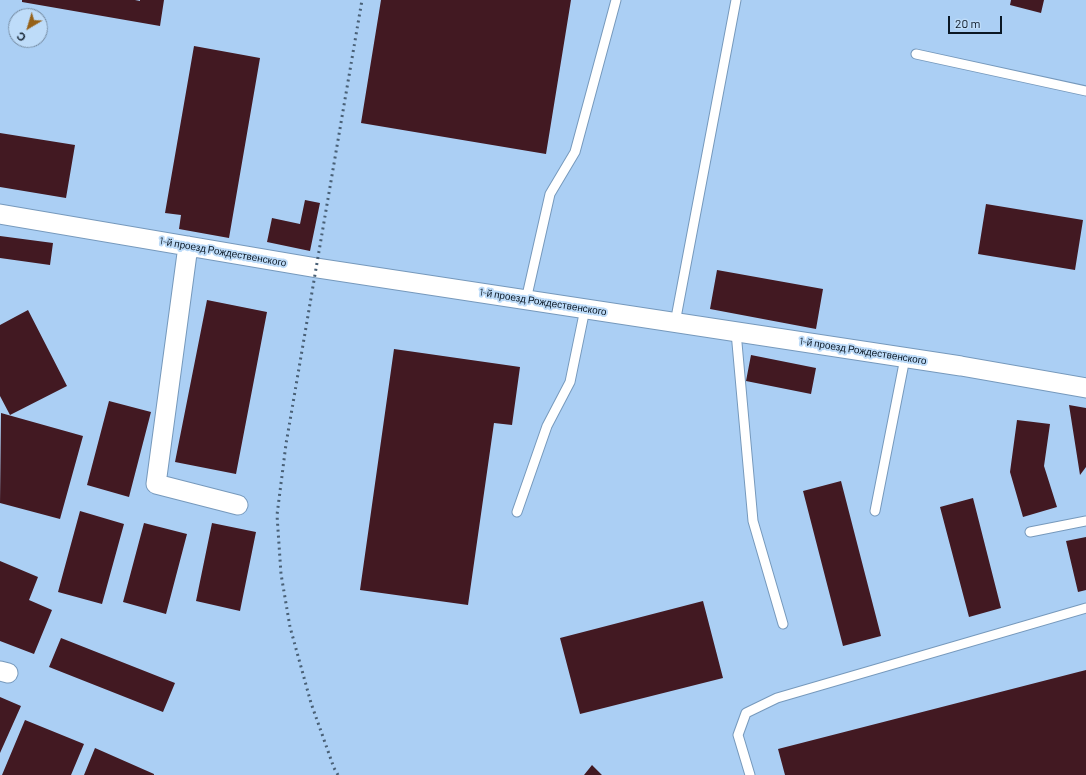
<!DOCTYPE html>
<meta charset="utf-8">
<style>
body{margin:0}
#map{position:relative;width:1086px;height:775px;overflow:hidden;background:#abcff4;font-family:Barlow,sans-serif}
canvas{display:block}
.north{position:absolute;left:8px;top:8px;width:40px;height:40px;box-sizing:border-box;background:#bedcf9;border:1px solid #768da4;border-radius:50%;rotate:218deg;font-size:11px;font-weight:700;line-height:16px;text-align:center;color:#0a1724}
.north::after{content:'';display:block;margin:auto;width:14px;height:18px;background:#966118;clip-path:polygon(50% 0,100% 100%,50% 72%,0 100%)}
.scale{position:absolute;left:948px;top:16px;width:54px;height:18px;box-sizing:border-box;border:2px solid #0a1724;border-top:0;padding-left:5px;font-size:12px;line-height:14px;white-space:nowrap;color:#0a1724;-webkit-text-stroke:3px #bedcf9;paint-order:stroke}
</style>
<div id="map">
<canvas width="1086" height="775"></canvas>
<div class="north">С</div>
<div class="scale">20 m</div>
</div>
<script>
const context = document.querySelector('canvas').getContext('2d');
context.lineJoin = 'round';
function fill(path, color) {
  context.fillStyle = color;
  context.fill(path, 'evenodd');
}
function shape(rows) {
  const path = new Path2D();
  for (const r of rows) {
    path.moveTo(r[0], r[1]);
    for (let i = 2; i < r.length; i += 2) path.lineTo(r[i], r[i + 1]);
  }
  return path;
}
function trace(path, color, width, dash) {
  context.strokeStyle = color;
  context.lineWidth = width;
  context.lineCap = dash ? 'butt' : 'round';
  context.setLineDash(dash || []);
  context.stroke(path);
}
function label(font, color, halo, rows, align = 'center') {
  context.font = font + ' Barlow,sans-serif';
  context.lineWidth = 4;
  context.setLineDash([]);
  context.textBaseline = 'middle';
  context.strokeStyle = halo;
  context.fillStyle = color;
  for (const [text, x, y, turn = 0] of rows) {
    context.save();
    context.translate(x, y);
    context.rotate((+turn || 0) * Math.PI / 180);
    context.textAlign = isNaN(turn) ? turn : align;
    if (halo) context.strokeText(text, 0, 0);
    context.fillText(text, 0, 0);
    context.restore();
  }
}
fill(shape([
 [22,0,135,0,140,1,140,0,164,0,160,26,22,2],
 [381,0,571,0,546,154,361,123],
 [1011,0,1044,0,1041,13,1010,5],
 [194,46,260,58,229,238,179,229,181,215,165,213],
 [0,133,75,145,66,198,0,187],
 [305,200,320,203,310,251,267,242,272,218,300,224],
 [986,204,1083,220,1075,270,978,254],
 [0,236,53,243,50,265,0,258],
 [717,270,823,289,816,329,710,309],
 [207,300,267,312,236,474,175,462],
 [28,310,67,386,10,415,0,396,0,325],
 [394,349,520,367,512,425,494,423,468,605,360,590],
 [751,355,816,368,811,394,746,381],
 [109,401,151,412,129,497,87,485],
 [1069,405,1086,408,1086,467,1080,475],
 [1,413,83,436,60,519,0,503],
 [1017,420,1050,424,1044,466,1057,507,1023,517,1010,472],
 [841,481,881,636,843,646,803,491],
 [973,498,1001,608,969,617,940,507],
 [80,511,124,524,102,604,58,592],
 [144,523,187,534,166,614,123,602],
 [212,523,256,532,240,611,196,601],
 [1086,537,1086,590,1078,592,1066,541],
 [0,561,38,577,29,600,52,610,34,654,0,641],
 [703,601,723,678,580,714,560,638],
 [61,638,175,683,163,712,49,667],
 [1086,670,1086,775,785,775,778,749],
 [0,697,21,706,0,753],
 [25,720,84,744,71,775,2,775],
 [95,748,154,774,154,775,84,775],
 [592,765,602,775,584,775]
]), '#421922');
const lane = shape([
 [916,54,1086,91],
 [526,300,550,194,575,152,616,0],
 [675,323,736,0],
 [736,332,753,521,783,624],
 [875,511,905,358],
 [517,512,547,426,570,382,585,309],
 [1030,532,1086,521],
 [750,775,738,735,746,713,777,698,1086,608]
]);
const street = shape([
 [0,214,317,268,961,366,1086,388],
 [188,246,156,484,238,505],
 [0,671,8,673]
]);
trace(lane, '#7699bc', 11);
trace(street, '#7699bc', 21);
trace(lane, '#fff', 9);
trace(street, '#fff', 19);
trace(shape([
 [338,775,334,768,311,703,290,627,281,574,277,515,286,444,362,0]
]), '#496076', 3, [2, 4]);
label('10px', '#0a1724', '#bedcf9', [
 ["1-й проезд Рождественского",223,252,10],
 ["1-й проезд Рождественского",543,302,9],
 ["1-й проезд Рождественского",863,351,9]
]);
</script>
